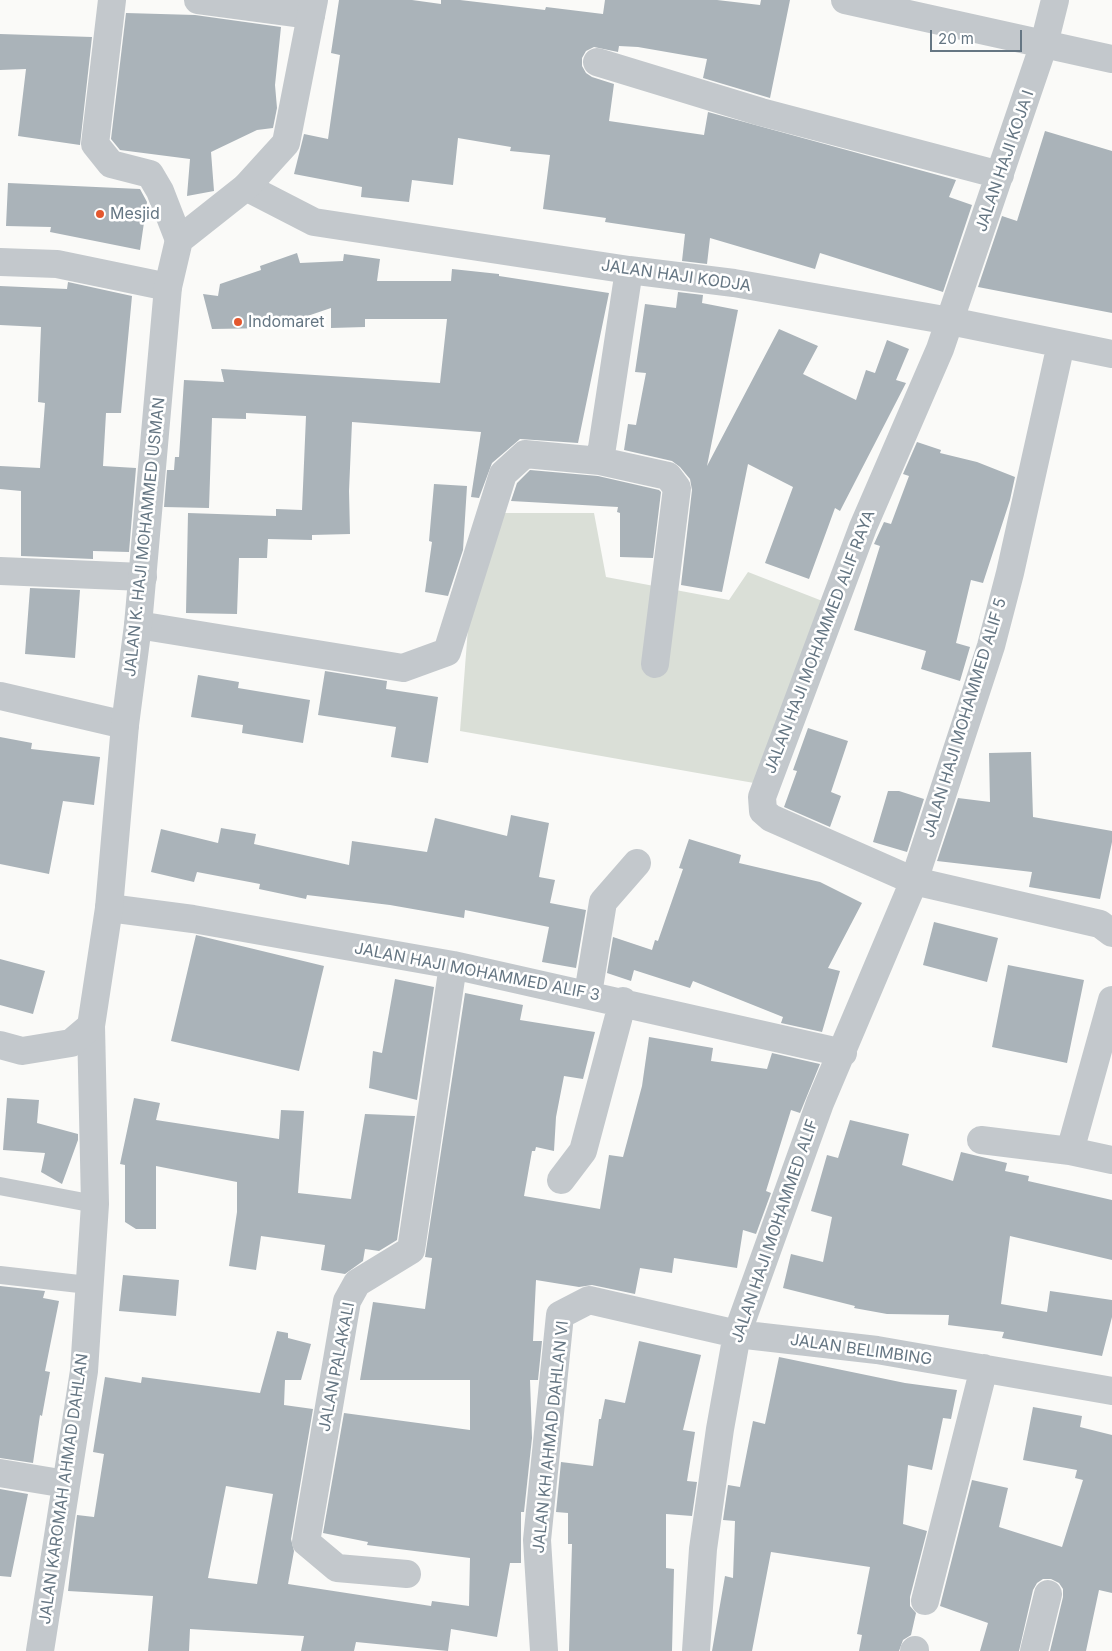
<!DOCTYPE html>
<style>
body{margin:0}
#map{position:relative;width:1112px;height:1651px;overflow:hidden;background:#fafaf8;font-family:Inter,sans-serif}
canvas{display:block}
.scale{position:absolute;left:930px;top:30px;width:92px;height:22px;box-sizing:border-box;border:2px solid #657683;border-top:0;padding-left:6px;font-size:15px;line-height:18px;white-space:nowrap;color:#657683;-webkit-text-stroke:4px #fff;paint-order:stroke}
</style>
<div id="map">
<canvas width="1112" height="1651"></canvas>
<div class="scale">20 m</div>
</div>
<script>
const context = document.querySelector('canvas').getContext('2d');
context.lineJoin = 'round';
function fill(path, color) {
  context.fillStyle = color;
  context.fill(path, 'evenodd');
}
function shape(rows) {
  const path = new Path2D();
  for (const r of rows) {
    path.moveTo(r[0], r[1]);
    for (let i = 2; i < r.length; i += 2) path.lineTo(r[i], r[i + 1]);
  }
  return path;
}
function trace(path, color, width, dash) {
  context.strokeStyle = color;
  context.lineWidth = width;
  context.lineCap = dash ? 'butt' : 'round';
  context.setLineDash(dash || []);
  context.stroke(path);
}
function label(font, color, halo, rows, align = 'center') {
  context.font = font + ' Inter,sans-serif';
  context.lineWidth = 5;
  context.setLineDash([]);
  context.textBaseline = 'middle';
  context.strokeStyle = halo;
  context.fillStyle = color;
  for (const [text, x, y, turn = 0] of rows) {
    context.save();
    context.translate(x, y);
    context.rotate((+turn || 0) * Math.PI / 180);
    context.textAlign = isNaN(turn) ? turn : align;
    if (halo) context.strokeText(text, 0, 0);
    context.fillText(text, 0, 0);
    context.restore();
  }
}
fill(shape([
 [477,513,594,513,606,577,729,600,748,572,825,602,754,783,460,731]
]), '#dadfd7');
fill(shape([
 [339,0,412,0,441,4,441,0,460,0,545,10,546,7,603,14,605,0,717,0,760,5,761,0,790,0,770,98,703,78,707,59,638,47,619,46,618,52,594,47,586,51,582,58,582,66,586,73,592,77,614,84,609,121,704,135,708,112,956,180,949,197,972,205,943,292,820,253,815,269,710,238,707,264,682,261,685,234,605,222,606,218,543,209,550,155,510,151,511,147,458,138,453,185,412,180,409,202,361,197,362,187,294,174,304,134,328,139,340,55,331,53],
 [126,13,195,15,281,27,275,85,277,108,273,128,257,130,211,152,214,191,187,196,190,159,120,150,111,139],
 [0,34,92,37,80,145,18,136,26,69,0,70],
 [1045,131,1112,151,1112,313,978,287,1002,216,1017,221],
 [8,183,140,189,147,202,140,250,50,232,51,227,6,226],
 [297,253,300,263,343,261,344,254,380,259,377,281,451,281,452,269,499,274,499,276,609,293,578,443,520,439,492,463,479,498,471,497,481,432,352,422,349,491,350,534,312,535,312,540,268,539,267,558,239,558,237,614,186,613,188,513,276,516,276,509,302,510,306,416,246,413,246,419,212,418,209,508,164,507,167,470,174,470,175,457,179,457,184,380,224,382,221,369,440,383,447,319,365,319,365,327,331,328,331,308,272,328,212,329,203,294,218,296,220,284,261,270,260,266],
 [68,282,132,296,121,413,106,413,103,466,136,468,129,552,93,551,93,559,21,556,21,491,0,489,0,466,40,468,45,403,38,402,41,327,0,325,0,286,67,289],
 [678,292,703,295,702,303,738,310,707,466,779,329,818,346,803,374,856,400,866,370,875,373,887,340,909,349,896,380,906,383,840,511,835,508,809,579,765,563,793,487,748,464,722,592,681,585,692,490,690,479,680,467,672,461,624,450,628,424,636,425,646,373,635,372,645,304,676,308],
 [917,442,941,450,940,453,977,462,1015,477,1010,500,983,583,971,580,956,643,970,647,960,681,921,669,926,651,854,630,880,546,874,544,884,522,891,524,909,476,903,474],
 [530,470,598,476,659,490,661,492,653,558,620,557,620,513,617,512,618,507,511,501,517,483],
 [434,484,467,486,463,550,448,596,425,592,432,542,429,541],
 [30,588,80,590,75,658,25,654],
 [325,671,387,681,386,689,438,697,428,763,391,757,396,727,318,715],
 [198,675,239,682,238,688,310,700,303,743,242,733,243,725,191,717],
 [808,728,848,741,831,792,841,796,830,827,784,807,797,771,793,770],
 [0,737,32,743,31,749,100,757,94,805,63,801,49,874,0,864],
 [1031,752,1033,817,1112,831,1112,842,1100,899,1029,887,1032,872,937,861,958,798,990,802,989,753],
 [888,791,899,791,924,799,907,852,873,842],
 [511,815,549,823,539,877,555,880,550,903,586,910,576,968,542,962,549,927,465,910,464,918,390,905,307,895,306,899,259,889,260,884,197,872,194,882,151,872,161,829,218,843,221,828,256,834,254,844,349,865,352,841,427,852,435,818,507,836],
 [689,839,741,855,739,863,820,882,862,903,828,968,840,971,822,1032,781,1023,783,1017,693,981,690,988,634,970,631,981,607,973,613,937,652,950,655,940,658,941,683,869,679,868],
 [934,922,998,938,987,982,923,965],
 [196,935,324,966,299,1071,171,1041],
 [0,959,45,971,33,1014,0,1005],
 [1008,965,1084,980,1067,1063,992,1047],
 [395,979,434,987,417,1100,369,1088,373,1051,382,1053],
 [465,993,523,1005,520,1020,595,1032,583,1079,564,1076,556,1117,554,1151,536,1147,535,1151,532,1151,524,1196,600,1209,609,1155,623,1157,642,1086,649,1037,713,1048,711,1061,767,1069,772,1053,820,1064,800,1113,791,1110,766,1191,771,1193,756,1234,743,1230,737,1268,674,1258,672,1273,640,1268,635,1294,592,1285,579,1287,536,1280,533,1341,542,1341,538,1380,530,1380,532,1438,524,1512,521,1512,521,1563,510,1563,497,1637,451,1629,448,1651,356,1642,354,1651,301,1651,304,1636,190,1629,189,1651,148,1651,153,1596,68,1591,77,1515,94,1517,104,1454,93,1452,105,1377,141,1383,142,1377,260,1393,277,1331,288,1333,288,1338,311,1344,301,1380,285,1380,284,1405,313,1409,291,1539,294,1551,288,1584,431,1606,432,1601,469,1606,470,1558,367,1545,368,1542,323,1533,344,1413,470,1430,470,1380,360,1380,373,1302,425,1309,432,1258,425,1257],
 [226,1486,273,1494,257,1584,208,1578],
 [7,1098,39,1100,37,1123,78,1134,78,1140,62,1184,41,1172,45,1153,3,1150],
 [134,1098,160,1103,156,1120,279,1139,281,1110,304,1111,298,1193,351,1199,365,1114,415,1116,397,1240,379,1251,365,1249,363,1261,345,1274,321,1270,325,1245,261,1236,256,1270,229,1266,237,1212,237,1182,156,1166,156,1229,136,1229,125,1222,125,1165,120,1164],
 [850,1120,909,1134,902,1165,953,1181,961,1152,1007,1163,1005,1171,1029,1176,1028,1181,1112,1200,1112,1260,1010,1236,1001,1304,1047,1312,1050,1291,1112,1300,1112,1317,1102,1356,1002,1338,1004,1332,948,1325,949,1315,887,1314,854,1308,855,1306,783,1288,791,1254,823,1262,832,1217,811,1211,827,1155,838,1158],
 [123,1275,179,1280,176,1316,119,1311],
 [0,1286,45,1291,43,1298,59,1301,45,1371,50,1372,42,1416,40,1415,33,1463,0,1458],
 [639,1341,701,1355,683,1430,695,1432,687,1481,697,1482,692,1516,666,1514,666,1568,674,1569,672,1651,569,1651,572,1544,568,1544,568,1513,556,1512,561,1462,593,1466,599,1419,601,1419,605,1399,625,1403],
 [779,1357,905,1383,957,1390,951,1419,943,1418,932,1470,908,1465,903,1524,927,1531,910,1597,910,1606,916,1613,911,1635,903,1640,899,1651,859,1651,862,1635,857,1634,870,1567,771,1552,752,1651,712,1651,725,1576,733,1578,735,1521,723,1520,728,1485,740,1487,753,1421,765,1424],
 [1033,1407,1082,1416,1080,1427,1112,1435,1112,1593,1099,1590,1086,1651,1050,1651,1063,1597,1063,1589,1059,1583,1051,1579,1043,1579,1037,1583,1033,1590,1019,1651,980,1651,988,1623,940,1606,972,1480,1008,1488,999,1527,1062,1547,1083,1480,1075,1478,1077,1470,1023,1460],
 [0,1489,28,1494,11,1577,0,1576]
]), '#aab3b9');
trace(shape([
 [0,1186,95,1204],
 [0,1275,88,1285]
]), '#c3c8cc', 18);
trace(shape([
 [112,0,95,144,111,164,150,174,160,191,179,240],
 [198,0,311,15],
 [845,0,1112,59],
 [1055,0,1044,44,940,349,863,527,762,797,763,811,771,818,914,881,1100,924,1112,933],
 [597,62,761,112,1000,175],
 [246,187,314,222,629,270,734,283,950,321,1112,354],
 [0,262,57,264,168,287],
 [600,461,629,270],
 [0,571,143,577],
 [138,625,403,668,447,652,503,474,525,454,600,461,668,476,677,488,655,664],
 [0,696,125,725],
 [109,908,193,919,453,965,843,1053],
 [588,994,603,902,637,863],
 [981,1140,1070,1151,1112,1160],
 [1070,1151,1112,1000],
 [561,1180,583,1151,623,1001],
 [0,1473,66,1484],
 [407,1574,337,1568,306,1542,347,1301,357,1283,411,1250,453,965],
 [925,1601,984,1368],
 [40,1651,84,1371,95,1204,91,1026],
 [544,1651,537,1540,560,1315,589,1300,737,1334,877,1350,1112,1391],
 [696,1651,703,1549,720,1429,737,1334,820,1103,914,881,991,646,1010,573,1061,344],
 [914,1651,915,1650],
 [1034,1651,1048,1594]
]), '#c3c8cc', 28);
trace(shape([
 [0,1045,22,1051,71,1043,91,1026,109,908,125,725,138,625,168,287,179,240,246,187,286,143,314,0]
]), '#c3c8cc', 28);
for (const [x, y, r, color] of [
 [100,214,5,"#e4572e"],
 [238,322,5,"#e4572e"]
]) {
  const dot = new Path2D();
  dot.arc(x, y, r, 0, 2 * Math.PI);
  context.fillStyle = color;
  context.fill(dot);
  trace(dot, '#fff', 2);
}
label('16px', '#657683', '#fff', [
 ["JALAN HAJI KOJA I",1005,161,-71],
 ["JALAN HAJI KODJA",676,276,8],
 ["JALAN K. HAJI MOHAMMED USMAN",145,537,-84],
 ["JALAN HAJI MOHAMMED ALIF RAYA",820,642,-69],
 ["JALAN HAJI MOHAMMED ALIF 5",965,718,-73],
 ["JALAN HAJI MOHAMMED ALIF 3",477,972,11],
 ["JALAN HAJI MOHAMMED ALIF",775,1231,-71],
 ["JALAN BELIMBING",861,1350,8],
 ["JALAN PALAKALI",337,1367,-79],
 ["JALAN KH AHMAD DAHLAN VI",551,1437,-84],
 ["JALAN KAROMAH AHMAD DAHLAN",64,1489,-82]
]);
label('16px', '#657683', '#fff', [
 ["Mesjid",110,214],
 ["Indomaret",248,322]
], 'left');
</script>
